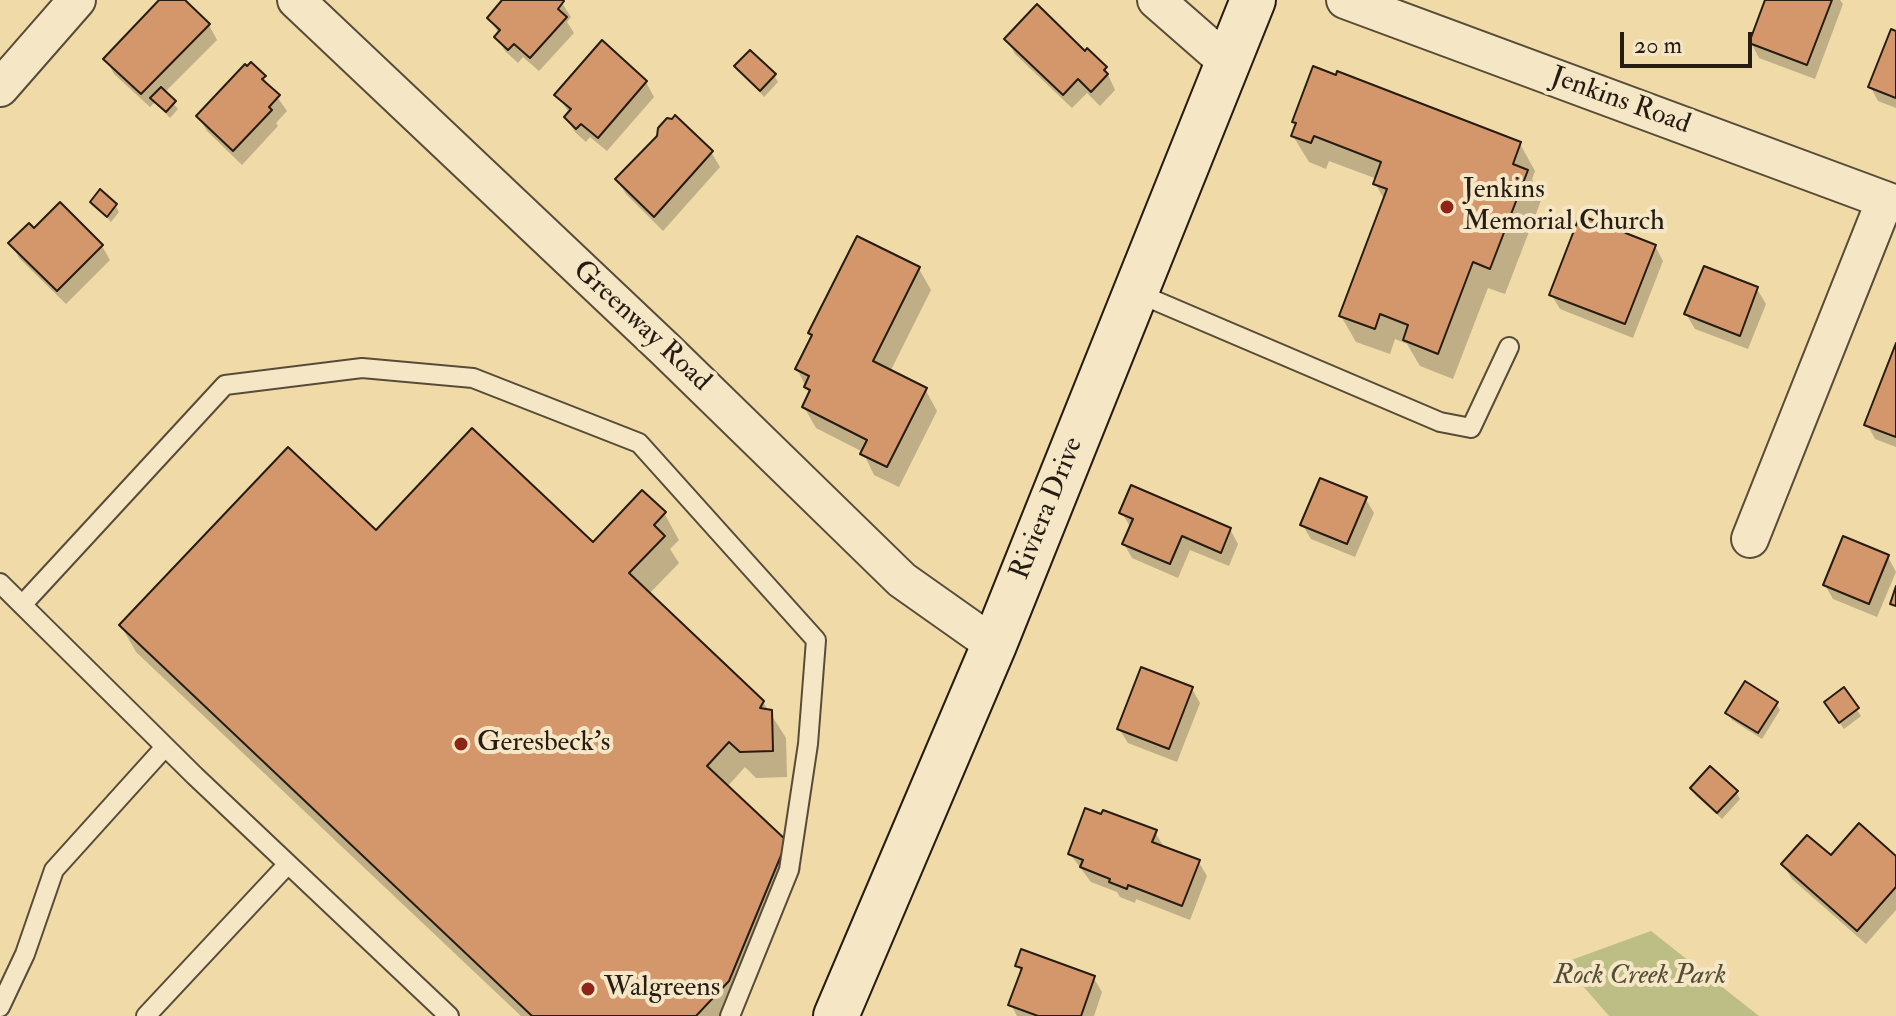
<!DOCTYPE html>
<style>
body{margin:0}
#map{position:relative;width:1896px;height:1016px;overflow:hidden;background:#efdaa8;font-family:"IM FELL Double Pica",serif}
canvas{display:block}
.scale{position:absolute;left:1620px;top:32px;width:132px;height:36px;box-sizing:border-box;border:4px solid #261c14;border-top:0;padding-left:10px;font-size:24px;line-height:28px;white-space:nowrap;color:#261c14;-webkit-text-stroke:6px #f5e7c6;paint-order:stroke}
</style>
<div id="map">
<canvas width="1896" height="1016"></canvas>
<div class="scale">20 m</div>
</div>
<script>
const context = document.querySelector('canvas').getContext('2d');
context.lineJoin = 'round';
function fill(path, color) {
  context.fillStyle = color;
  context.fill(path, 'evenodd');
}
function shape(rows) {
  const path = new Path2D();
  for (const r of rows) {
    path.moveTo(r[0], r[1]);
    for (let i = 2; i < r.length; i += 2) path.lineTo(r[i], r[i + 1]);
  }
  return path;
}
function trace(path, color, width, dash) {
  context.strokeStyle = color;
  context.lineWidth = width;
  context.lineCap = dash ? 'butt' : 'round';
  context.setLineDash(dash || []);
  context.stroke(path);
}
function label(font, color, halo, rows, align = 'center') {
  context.font = font + ' "IM FELL Double Pica",serif';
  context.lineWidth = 8;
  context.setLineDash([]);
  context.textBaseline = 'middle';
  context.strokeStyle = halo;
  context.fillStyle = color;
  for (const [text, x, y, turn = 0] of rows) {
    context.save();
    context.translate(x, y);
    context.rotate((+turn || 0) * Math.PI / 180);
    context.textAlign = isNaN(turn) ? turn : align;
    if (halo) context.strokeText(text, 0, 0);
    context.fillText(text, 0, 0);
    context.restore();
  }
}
fill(shape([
 [1651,931,1759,1016,1609,1016,1563,963]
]), '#bcbe85');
fill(shape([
 [162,0,182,0,209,25,217,40,164,93,178,109,170,118,155,102,150,107,114,74,106,59],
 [505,0,560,0,571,17,567,22,574,33,539,71,523,57,518,63,505,51,497,37,499,34,489,18],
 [1767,0,1840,0,1843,4,1815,79,1759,58,1751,43],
 [1896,33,1896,108,1878,101,1870,86],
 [1007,39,1085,54,1105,68,1115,90,1100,106,1087,93,1072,108,1015,54],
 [251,65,264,78,287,111,276,123,278,126,242,165,207,131,198,116],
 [736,66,774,75,778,82,764,97],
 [646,82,654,97,607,151,590,137,586,142,575,132,566,118,570,114,557,95],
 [1294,122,1520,144,1535,171,1532,179,1542,198,1505,294,1488,288,1453,379,1420,366,1407,344,1395,339,1390,354,1356,342,1341,316,1385,201,1375,183,1377,179,1329,161,1326,169,1309,162,1293,136,1296,127],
 [711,152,720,167,663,231,626,194,617,180],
 [92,202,115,205,119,212,111,222],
 [34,230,102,246,110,260,66,304,19,258,11,243],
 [1655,246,1663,261,1633,338,1560,309,1551,294],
 [1705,268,1757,289,1766,304,1748,349,1695,329,1686,314],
 [919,269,931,290,890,372,925,389,937,411,899,487,874,475,863,452,816,428,804,407,810,395,797,369,813,338,810,333],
 [1896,348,1896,447,1875,439,1867,424],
 [1365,498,1374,513,1355,557,1311,539,1302,524],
 [664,513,679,540,670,549,679,563,649,594,763,702,786,738,787,777,756,778,745,767,727,787,785,842,801,869,743,1008,735,1016,521,1016,136,652,121,626,376,533,593,545],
 [1122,513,1230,529,1238,544,1229,566,1190,550,1178,578,1132,558,1124,544,1131,528],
 [1888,557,1896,572,1877,617,1833,599,1825,585],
 [1192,689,1200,703,1177,762,1128,743,1119,729],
 [1843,690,1861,716,1844,729,1830,710],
 [1776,703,1780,710,1762,739,1732,720,1728,713],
 [1692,789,1736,792,1740,799,1722,819,1696,796],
 [1155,832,1164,847,1198,861,1207,876,1190,920,1136,899,1135,903,1120,897,1117,892,1091,882,1070,854],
 [1831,858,1896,858,1896,910,1866,944,1792,879,1783,864],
 [1017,965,1093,977,1102,992,1094,1016,1017,1016,1011,1005,1022,974]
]), '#0003');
const building = shape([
 [159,0,185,0,210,24,141,94,103,59,159,0],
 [502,0,563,0,564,1,558,9,567,17,530,58,514,44,508,50,494,37,500,30,487,18,502,0],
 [1765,0,1832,0,1807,65,1749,43,1765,0],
 [1037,4,1085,51,1087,48,1107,67,1104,70,1108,74,1091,92,1078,79,1063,95,1004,39,1037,4],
 [1891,29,1896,31,1896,98,1868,87,1891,29],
 [602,40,647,81,598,138,581,124,576,129,564,117,571,109,554,95,602,40],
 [750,50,776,74,760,91,734,66,750,50],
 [251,62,266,76,262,79,264,81,280,95,269,107,272,110,233,151,196,116,245,64,247,66,251,62],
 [1313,66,1336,75,1337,71,1521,142,1513,164,1528,170,1490,269,1473,262,1438,354,1403,340,1408,325,1380,314,1375,329,1339,316,1387,189,1373,184,1381,162,1314,136,1311,143,1291,136,1296,123,1292,122,1313,66],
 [161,87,176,101,166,112,150,98,161,87],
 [675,115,713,151,654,217,615,179,657,136,658,128,667,118,672,119,675,115],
 [100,189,117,204,107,217,90,202,100,189],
 [60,202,103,245,57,291,8,243,29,223,34,228,60,202],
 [1580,215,1656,245,1625,324,1549,295,1580,215],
 [857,236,920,267,873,361,927,388,887,467,860,454,867,440,802,407,810,390,804,387,809,376,795,369,812,335,808,333,857,236],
 [1704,266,1758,287,1740,336,1684,314,1704,266],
 [1896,343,1896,437,1864,425,1896,343],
 [472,428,593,542,642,490,666,512,654,525,665,536,629,573,764,701,760,708,772,710,773,751,740,752,729,742,707,766,787,841,729,981,696,1016,532,1016,119,625,288,447,376,530,472,428],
 [1320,478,1367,497,1347,544,1300,525,1320,478],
 [1131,485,1231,528,1221,553,1182,536,1170,564,1122,544,1133,519,1119,513,1131,485],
 [1843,536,1889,555,1869,604,1823,585,1843,536],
 [1896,586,1896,606,1890,604,1896,586],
 [1141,667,1193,687,1169,749,1117,729,1141,667],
 [1745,681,1778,702,1758,733,1725,713,1745,681],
 [1844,687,1859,708,1839,723,1824,702,1844,687],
 [1710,766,1738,791,1717,813,1690,788,1710,766],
 [1085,808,1101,814,1103,810,1157,830,1152,842,1200,860,1182,906,1128,885,1127,889,1109,882,1110,879,1080,867,1083,860,1068,854,1085,808],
 [1859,823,1896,856,1896,887,1857,931,1781,864,1807,835,1831,855,1859,823],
 [1021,949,1095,976,1081,1016,1038,1016,1008,1005,1022,968,1015,966,1021,949]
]);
fill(building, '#d4976b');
trace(building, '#261c14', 2);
const lane = shape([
 [1135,292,1440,422,1471,428,1509,347],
 [0,583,195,776,449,1016],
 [22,605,225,385,362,368,473,378,639,443,816,640,808,744,789,870,730,1016],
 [0,1007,25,954,54,870,165,747],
 [146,1016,288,864]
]);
const street = shape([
 [296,0,666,350,902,580,994,645],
 [1156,0,1228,63],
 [1345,0,1896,204],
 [0,88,77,0],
 [1750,539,1885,200]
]);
const secondary = shape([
 [836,1016,994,645,1253,0]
]);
trace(lane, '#584c39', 22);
trace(street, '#584c39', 40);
trace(secondary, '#261c14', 48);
trace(lane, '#f5e7c6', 18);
trace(street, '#f5e7c6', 36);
trace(secondary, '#f5e7c6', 44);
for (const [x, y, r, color] of [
 [1447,207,8,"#8f2418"],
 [461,744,8,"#8f2418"],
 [588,989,8,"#8f2418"]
]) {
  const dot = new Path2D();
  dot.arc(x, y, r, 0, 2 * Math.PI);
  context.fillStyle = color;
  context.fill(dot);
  trace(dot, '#f5e7c6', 3);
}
label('28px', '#261c14', '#f5e7c6', [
 ["Jenkins Road",1620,102,20],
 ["Greenway Road",641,327,43],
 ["Riviera Drive",1048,509,-68]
]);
label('28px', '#261c14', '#f5e7c6', [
 ["Jenkins",1463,191],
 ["Memorial Church",1463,223],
 ["Geresbeck's",477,744],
 ["Walgreens",604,989]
], 'left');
label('italic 28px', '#534d36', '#f5e7c6', [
 ["Rock Creek Park",1640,977]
]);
</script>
